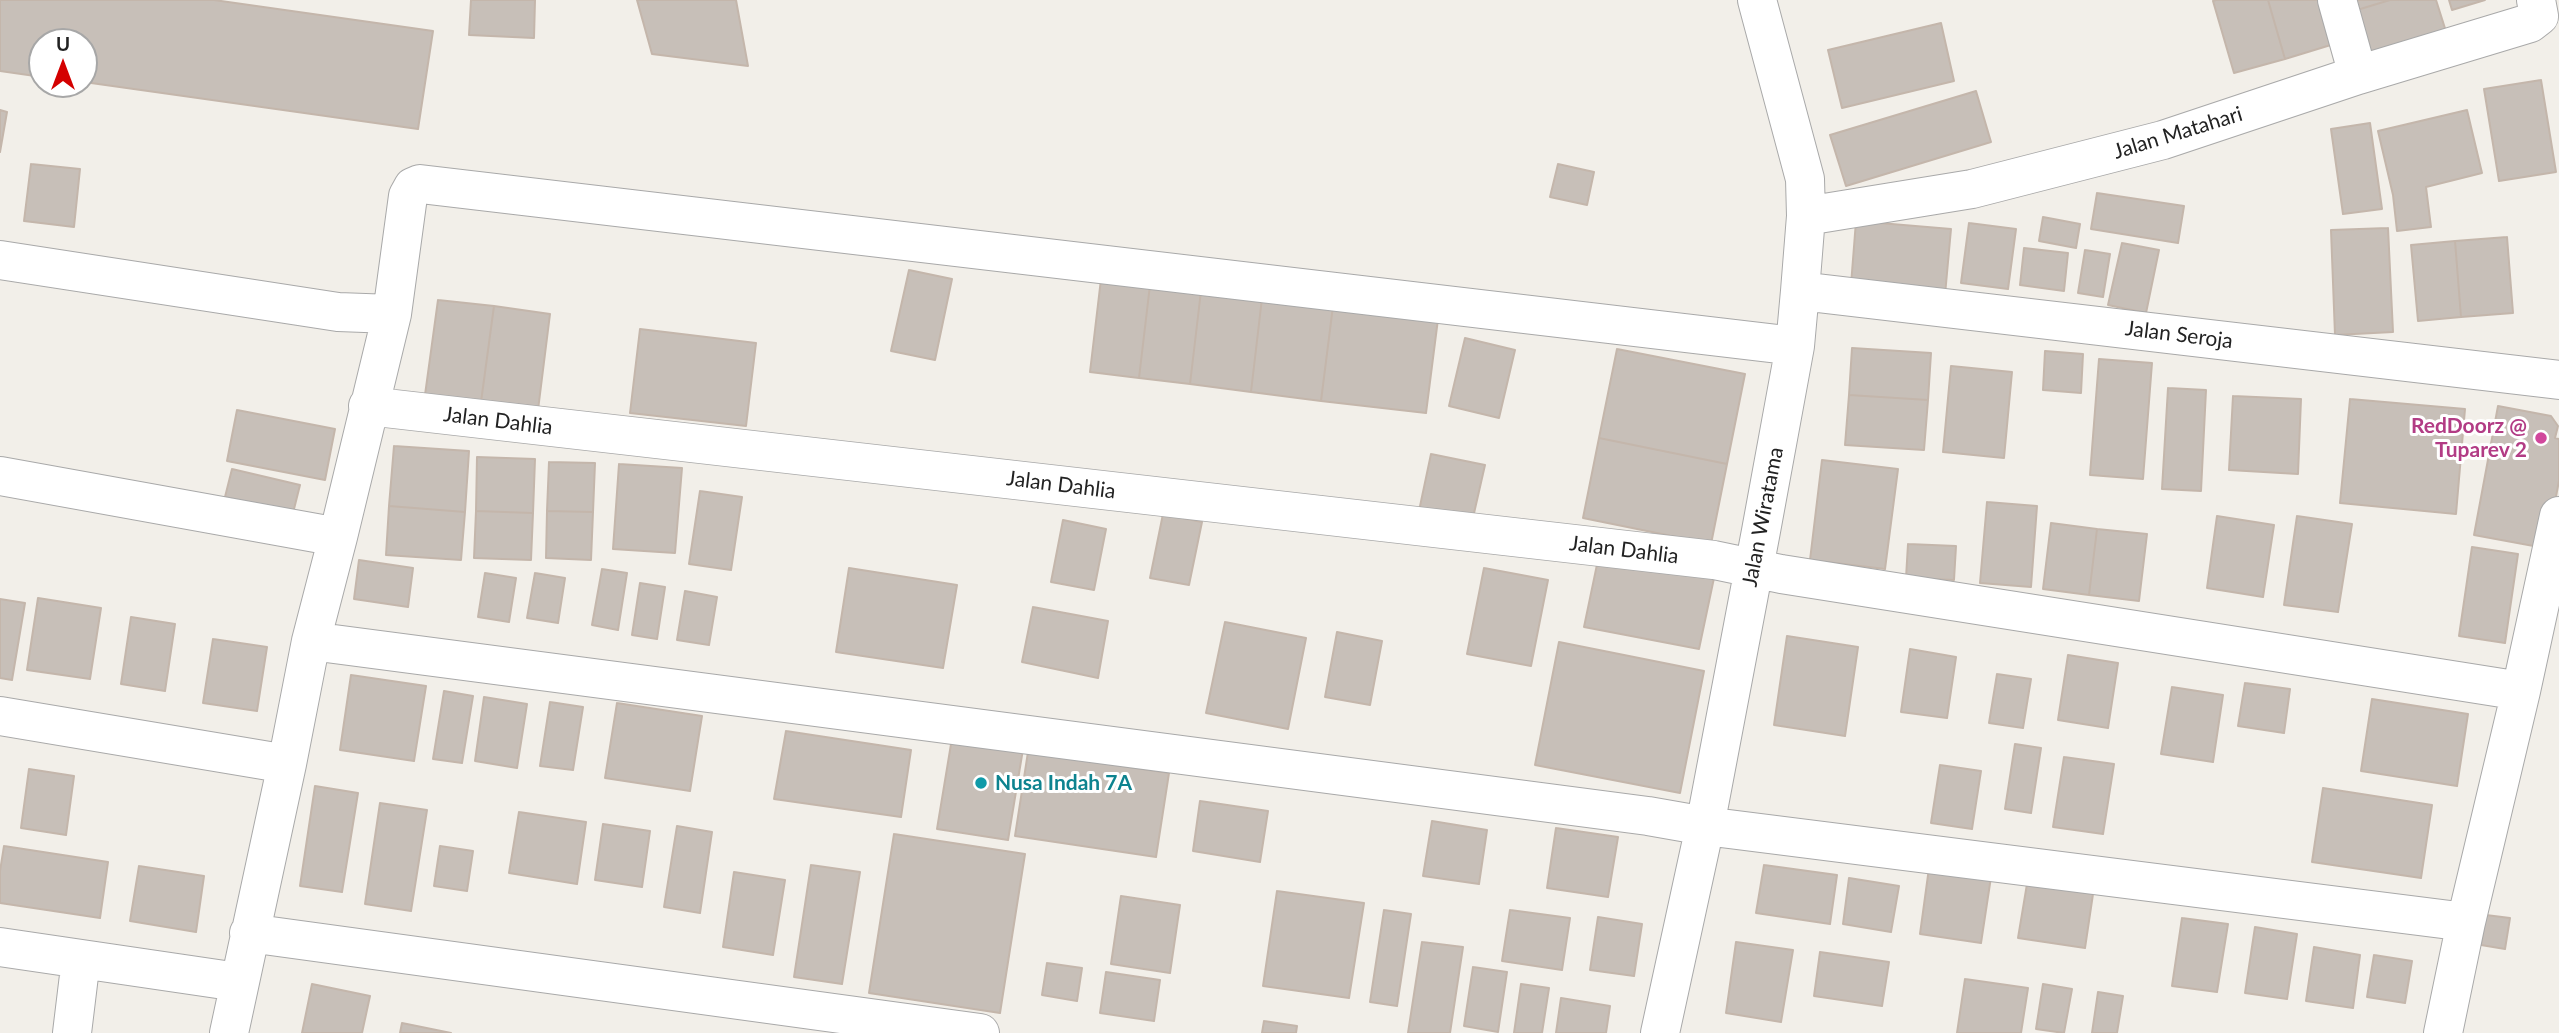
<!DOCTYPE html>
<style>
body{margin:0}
#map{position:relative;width:2559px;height:1033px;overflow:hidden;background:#f2efe9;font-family:Lato,sans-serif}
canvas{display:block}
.north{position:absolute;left:28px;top:28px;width:70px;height:70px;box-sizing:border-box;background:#fff;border:2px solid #a7a7a7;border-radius:50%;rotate:0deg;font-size:19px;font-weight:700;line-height:28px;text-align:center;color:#222}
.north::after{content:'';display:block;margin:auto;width:24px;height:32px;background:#d40000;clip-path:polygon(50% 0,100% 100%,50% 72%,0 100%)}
</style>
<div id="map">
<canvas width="2559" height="1033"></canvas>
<div class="north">U</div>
</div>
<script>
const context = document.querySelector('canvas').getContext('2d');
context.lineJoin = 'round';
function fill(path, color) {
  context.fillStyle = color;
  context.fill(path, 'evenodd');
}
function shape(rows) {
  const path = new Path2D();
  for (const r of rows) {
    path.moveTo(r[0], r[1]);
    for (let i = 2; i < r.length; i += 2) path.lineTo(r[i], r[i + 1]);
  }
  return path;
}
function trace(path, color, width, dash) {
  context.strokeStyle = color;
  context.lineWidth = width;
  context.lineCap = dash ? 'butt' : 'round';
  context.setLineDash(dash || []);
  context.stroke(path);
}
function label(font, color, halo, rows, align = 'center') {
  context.font = font + ' Lato,sans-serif';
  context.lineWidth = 6;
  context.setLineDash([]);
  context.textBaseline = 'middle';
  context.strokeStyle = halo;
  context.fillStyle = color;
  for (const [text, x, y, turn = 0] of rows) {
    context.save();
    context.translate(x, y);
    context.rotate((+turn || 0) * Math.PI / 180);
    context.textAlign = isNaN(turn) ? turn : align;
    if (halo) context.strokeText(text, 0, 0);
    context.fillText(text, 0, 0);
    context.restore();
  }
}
const building = shape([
 [0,0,214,0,433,31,418,129,84,82,84,42,42,42,42,77,0,71,0,0],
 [471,0,535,0,534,38,469,35,471,0],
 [637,0,736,0,748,66,652,54,637,0],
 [2216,0,2268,0,2285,59,2234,73,2213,1,2216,0],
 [2268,0,2321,0,2334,44,2285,59,2268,0],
 [2353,0,2390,0,2357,10,2353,0],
 [2390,0,2436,0,2449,41,2373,64,2357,10,2390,0],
 [2449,0,2485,0,2452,10,2449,0],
 [1941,23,1954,81,1842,108,1828,50,1941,23],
 [2541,80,2556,172,2499,181,2484,89,2541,80],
 [1976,91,1991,142,1846,186,1830,135,1976,91],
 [0,110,7,112,0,152,0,110],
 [2467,110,2482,173,2426,187,2431,227,2397,231,2393,195,2378,131,2467,110],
 [2370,123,2382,209,2343,214,2331,129,2370,123],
 [31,164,80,169,74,227,24,221,31,164],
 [1558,164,1594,172,1587,205,1550,197,1558,164],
 [2097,193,2184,206,2178,243,2091,229,2097,193],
 [2043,217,2080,224,2076,248,2039,241,2043,217],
 [1856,221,1951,229,1945,295,1851,285,1856,221],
 [1969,223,2016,229,2008,289,1961,283,1969,223],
 [2388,228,2393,332,2335,335,2331,230,2388,228],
 [2507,237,2513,313,2461,317,2455,241,2507,237],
 [2455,241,2461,317,2418,321,2411,245,2455,241],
 [2122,243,2159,250,2146,313,2108,305,2122,243],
 [2024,248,2068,253,2064,291,2020,285,2024,248],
 [2085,250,2110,254,2103,297,2078,293,2085,250],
 [909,270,952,279,935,360,891,351,909,270],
 [1101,279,1150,285,1139,378,1090,372,1101,279],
 [1150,285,1201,291,1190,384,1139,378,1150,285],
 [1201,291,1262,298,1251,392,1190,384,1201,291],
 [1262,298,1333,306,1321,401,1251,392,1262,298],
 [438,300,494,306,481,402,425,395,438,300],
 [494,306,550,314,538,410,481,402,494,306],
 [1333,306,1438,319,1426,413,1321,401,1333,306],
 [640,329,756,343,746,426,630,413,640,329],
 [1465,338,1515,350,1499,418,1449,406,1465,338],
 [1852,348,1931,353,1928,400,1849,395,1852,348],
 [1617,349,1745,374,1727,464,1599,438,1617,349],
 [2045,351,2083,354,2081,393,2043,390,2045,351],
 [2099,359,2152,363,2143,479,2090,475,2099,359],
 [1951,366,2012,372,2004,458,1943,452,1951,366],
 [2168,388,2206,390,2201,491,2162,489,2168,388],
 [1849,395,1928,400,1924,450,1845,445,1849,395],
 [2233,396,2301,399,2298,474,2229,470,2233,396],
 [2350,399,2465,409,2456,514,2340,503,2350,399],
 [2498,406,2551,416,2558,426,2555,438,2559,439,2559,481,2549,533,2539,547,2474,535,2498,406],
 [237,410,335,429,325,480,227,461,237,410],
 [1599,438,1727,464,1711,544,1583,518,1599,438],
 [394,446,469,451,465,512,389,506,394,446],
 [1431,454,1485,465,1472,522,1419,511,1431,454],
 [477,457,535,459,533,513,476,511,477,457],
 [1822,460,1898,469,1885,569,1810,560,1822,460],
 [549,462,595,463,593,512,547,511,549,462],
 [619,464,682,468,675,553,613,549,619,464],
 [232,469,300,485,293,513,225,497,232,469],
 [700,491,742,497,731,570,689,564,700,491],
 [1987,502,2037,506,2031,587,1980,583,1987,502],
 [389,506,465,512,461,560,386,555,389,506],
 [476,511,533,513,531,560,474,558,476,511],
 [547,511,593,512,591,560,546,558,547,511],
 [1163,514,1202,522,1189,585,1150,578,1163,514],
 [2217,516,2274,525,2263,597,2207,588,2217,516],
 [2297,516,2352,524,2338,612,2284,605,2297,516],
 [1063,520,1106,529,1094,590,1051,582,1063,520],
 [2051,523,2097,529,2089,595,2043,589,2051,523],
 [2097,529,2147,534,2139,601,2089,595,2097,529],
 [1908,544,1956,546,1954,580,1906,578,1908,544],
 [2472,547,2518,554,2505,643,2459,636,2472,547],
 [1599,555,1714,578,1699,649,1584,627,1599,555],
 [359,560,413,568,408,607,354,599,359,560],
 [849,568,957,585,943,668,836,652,849,568],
 [1484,568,1548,580,1531,666,1467,654,1484,568],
 [602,569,627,573,618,630,592,625,602,569],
 [485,573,516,578,509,622,478,617,485,573],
 [535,573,565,578,558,623,527,618,535,573],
 [640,583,665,587,657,639,632,635,640,583],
 [685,591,717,597,709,645,677,640,685,591],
 [38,598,101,608,90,679,27,670,38,598],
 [0,599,25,603,12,680,0,678,0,599],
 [1033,607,1108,621,1098,678,1022,662,1033,607],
 [131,617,175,624,165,691,121,684,131,617],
 [1225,622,1306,638,1288,729,1206,713,1225,622],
 [1337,632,1382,641,1370,705,1325,697,1337,632],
 [1787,636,1858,647,1845,736,1774,725,1787,636],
 [213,639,267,647,257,711,203,703,213,639],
 [1559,642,1704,671,1680,793,1535,765,1559,642],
 [1910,649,1956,657,1947,718,1901,712,1910,649],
 [2068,655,2118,663,2108,728,2058,720,2068,655],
 [1997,674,2031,679,2023,728,1989,723,1997,674],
 [351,675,426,686,414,761,340,750,351,675],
 [2245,683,2290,689,2284,733,2238,726,2245,683],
 [2172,687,2223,695,2213,762,2161,754,2172,687],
 [444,691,473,696,462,763,433,759,444,691],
 [484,697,527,704,517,768,475,761,484,697],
 [2372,699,2468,714,2457,786,2361,771,2372,699],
 [550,702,583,707,573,770,540,766,550,702],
 [617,703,702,716,690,791,605,778,617,703],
 [954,726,1025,737,1008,840,937,829,954,726],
 [786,731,911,750,901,817,774,799,786,731],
 [2015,744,2041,748,2031,813,2005,809,2015,744],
 [1028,752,1169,773,1156,857,1015,836,1028,752],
 [2064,757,2114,764,2103,834,2053,827,2064,757],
 [1940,765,1981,771,1972,829,1931,823,1940,765],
 [29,769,74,776,66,835,21,828,29,769],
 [315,786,358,793,342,892,300,886,315,786],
 [2323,788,2432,805,2421,878,2312,862,2323,788],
 [1200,801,1268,811,1260,862,1193,851,1200,801],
 [380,803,427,810,411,911,365,904,380,803],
 [519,812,586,822,577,884,509,873,519,812],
 [1432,821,1487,830,1479,884,1423,876,1432,821],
 [603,824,650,831,642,887,595,880,603,824],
 [677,826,712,832,700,913,664,907,677,826],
 [1556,828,1618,837,1608,897,1547,888,1556,828],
 [894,834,1025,854,1000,1013,869,993,894,834],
 [4,846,108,862,100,918,0,903,0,871,4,846],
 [440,846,473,851,467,891,434,886,440,846],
 [811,865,860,872,842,984,794,977,811,865],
 [1764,865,1837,875,1830,924,1756,913,1764,865],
 [139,866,204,876,196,932,130,921,139,866],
 [1929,868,1991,877,1981,943,1920,934,1929,868],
 [734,872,785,880,773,955,723,947,734,872],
 [1849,878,1899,886,1891,932,1843,924,1849,878],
 [2027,884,2093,894,2085,948,2018,938,2027,884],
 [1277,891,1364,903,1349,998,1263,986,1277,891],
 [1121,896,1180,905,1170,973,1111,964,1121,896],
 [1384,910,1411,914,1397,1006,1370,1002,1384,910],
 [1510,910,1570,918,1562,970,1502,961,1510,910],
 [2486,915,2510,918,2505,949,2481,945,2486,915],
 [1598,917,1642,924,1634,976,1590,970,1598,917],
 [2182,918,2228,924,2217,992,2172,986,2182,918],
 [2255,927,2297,934,2287,999,2245,993,2255,927],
 [1422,942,1463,947,1450,1033,1408,1033,1422,942],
 [1736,942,1793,950,1781,1022,1726,1013,1736,942],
 [2314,947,2360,955,2353,1008,2306,1001,2314,947],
 [1820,952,1889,962,1882,1006,1814,996,1820,952],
 [2374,955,2412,961,2405,1003,2367,997,2374,955],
 [1047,963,1082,968,1077,1001,1042,995,1047,963],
 [1473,967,1507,972,1498,1032,1464,1026,1473,967],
 [1106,972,1160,980,1154,1021,1100,1013,1106,972],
 [1965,979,2028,988,2021,1033,1957,1033,1965,979],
 [312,984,370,996,362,1033,302,1033,312,984],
 [1521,984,1549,988,1542,1033,1514,1033,1521,984],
 [2043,984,2072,989,2064,1033,2036,1029,2043,984],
 [2098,992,2123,996,2117,1033,2092,1033,2098,992],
 [1561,998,1610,1006,1606,1033,1556,1033,1561,998],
 [1264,1021,1297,1026,1296,1033,1262,1033,1264,1021],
 [402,1023,451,1033,400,1033,402,1023]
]);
fill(building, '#c7bfb8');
trace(building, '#c4b6ab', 2);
const street = shape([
 [2337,0,2358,75],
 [1806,216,1972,189,2163,140,2358,75,2530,23,2539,16,2536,0],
 [0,260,338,312,392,314],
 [1800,291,2559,380],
 [368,406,1714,560,1781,574,2521,691],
 [0,476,338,537],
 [311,641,1648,816,1705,826,2466,922],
 [0,716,287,764],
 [249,933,980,1033],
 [0,947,238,982],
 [72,1033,81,959],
 [229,1033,287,764,311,641,338,537,392,314,408,196,413,187,420,184,1795,346],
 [1660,1033,1705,826,1761,531,1795,346,1800,291,1806,216,1805,179,1757,0],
 [2443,1033,2466,922,2521,691,2559,516]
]);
trace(street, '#a9a9a9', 40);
trace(street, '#fff', 38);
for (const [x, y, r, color] of [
 [2541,438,7,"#d1479c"],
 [981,783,7,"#0f9aa8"]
]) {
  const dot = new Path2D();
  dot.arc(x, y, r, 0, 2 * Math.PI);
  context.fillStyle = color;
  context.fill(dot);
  trace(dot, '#fff', 2.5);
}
label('21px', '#222', '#fff', [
 ["Jalan Matahari",2178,133,-17],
 ["Jalan Seroja",2179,335,7],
 ["Jalan Dahlia",498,421,7],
 ["Jalan Dahlia",1061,485,7],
 ["Jalan Wiratama",1763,517,-79],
 ["Jalan Dahlia",1624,550,7]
]);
label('bold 21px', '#b23c85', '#fff', [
 ["RedDoorz @",2527,426],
 ["Tuparev 2",2527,450]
], 'right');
label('bold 21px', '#0d838f', '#fff', [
 ["Nusa Indah 7A",995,783]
], 'left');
</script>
